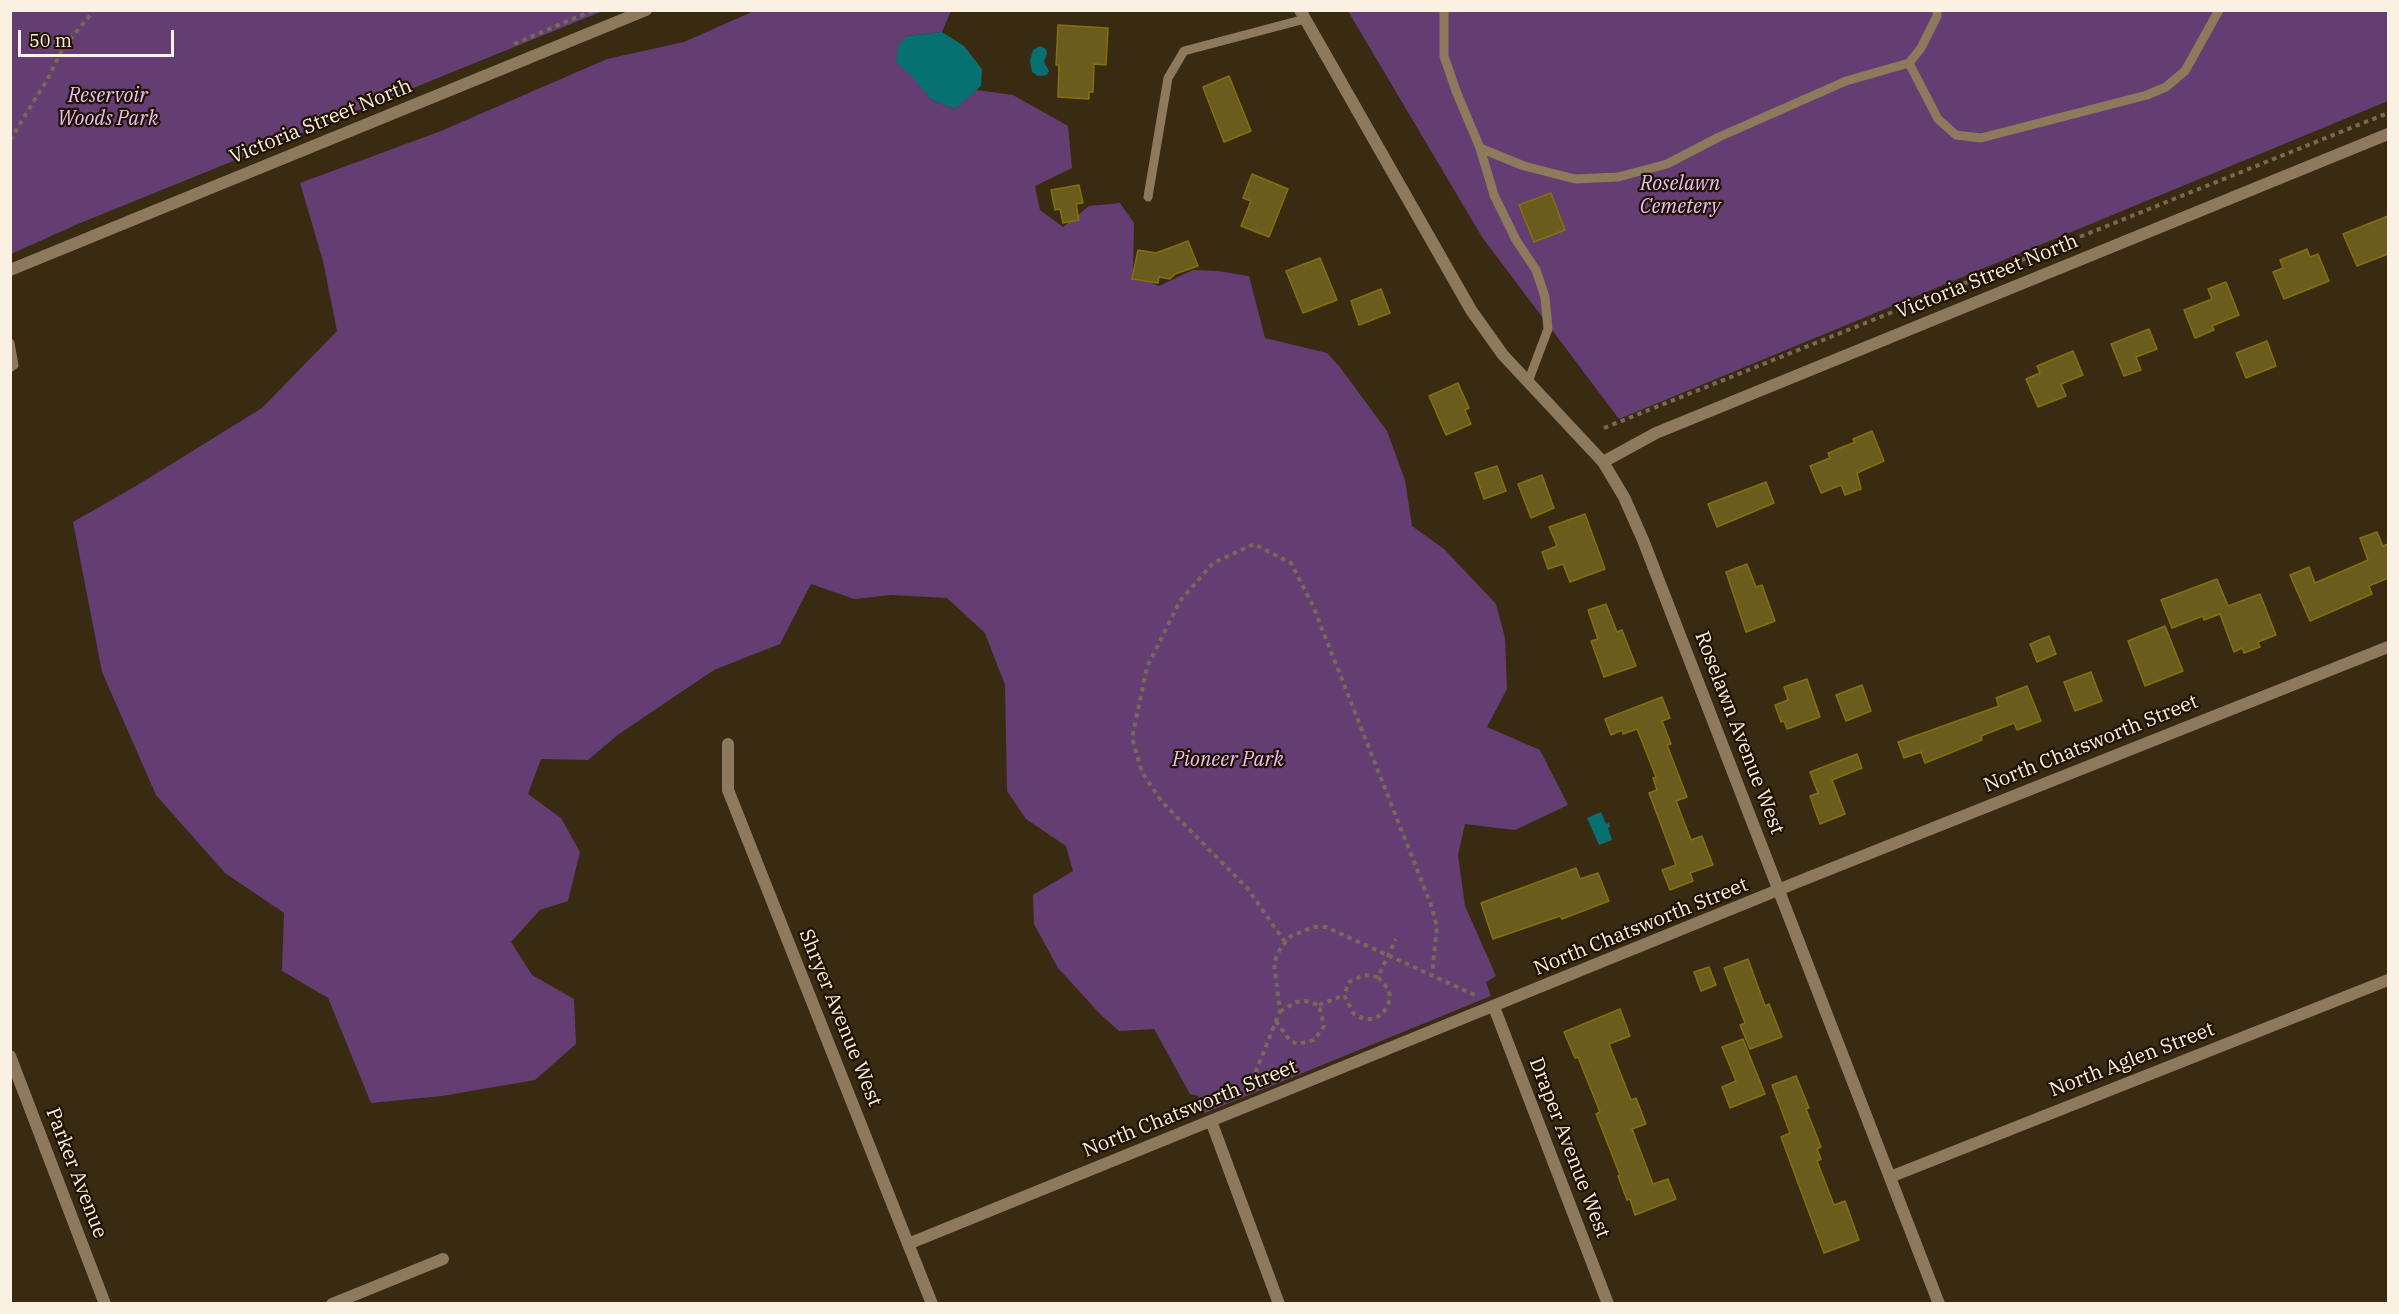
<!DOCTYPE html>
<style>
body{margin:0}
#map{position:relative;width:2399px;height:1314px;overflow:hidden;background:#392a12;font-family:"IBM Plex Serif",serif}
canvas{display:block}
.frame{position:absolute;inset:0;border:12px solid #fbf1e3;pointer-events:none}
.scale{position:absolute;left:18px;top:30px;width:156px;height:27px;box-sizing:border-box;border:3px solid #fbf1e3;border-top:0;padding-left:8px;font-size:18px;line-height:21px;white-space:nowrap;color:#fbf1e3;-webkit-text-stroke:4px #201200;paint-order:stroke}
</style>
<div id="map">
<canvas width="2399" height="1314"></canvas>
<div class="frame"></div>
<div class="scale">50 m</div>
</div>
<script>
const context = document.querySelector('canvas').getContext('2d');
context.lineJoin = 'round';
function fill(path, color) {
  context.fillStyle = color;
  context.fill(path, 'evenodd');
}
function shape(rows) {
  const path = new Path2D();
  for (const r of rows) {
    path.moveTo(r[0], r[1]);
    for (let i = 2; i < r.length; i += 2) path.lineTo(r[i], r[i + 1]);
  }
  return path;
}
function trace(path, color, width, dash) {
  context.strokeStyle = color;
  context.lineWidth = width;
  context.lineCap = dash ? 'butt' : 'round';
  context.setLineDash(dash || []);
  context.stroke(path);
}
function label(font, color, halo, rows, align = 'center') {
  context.font = font + ' "IBM Plex Serif",serif';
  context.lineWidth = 4.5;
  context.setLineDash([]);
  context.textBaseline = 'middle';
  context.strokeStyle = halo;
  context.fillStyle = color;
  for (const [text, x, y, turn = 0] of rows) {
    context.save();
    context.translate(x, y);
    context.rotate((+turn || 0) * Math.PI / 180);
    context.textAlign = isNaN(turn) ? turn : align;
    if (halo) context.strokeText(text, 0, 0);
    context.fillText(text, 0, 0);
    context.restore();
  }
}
fill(shape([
 [10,11,11,10,603,11,78,224,11,254],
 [754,11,951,11,942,32,907,36,896,62,912,76,932,100,955,109,976,90,1013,95,1068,126,1072,168,1035,186,1040,210,1063,227,1089,206,1120,203,1134,223,1133,275,1159,286,1193,270,1218,271,1249,276,1265,338,1327,353,1339,366,1387,431,1405,480,1412,526,1444,549,1496,604,1505,638,1507,689,1487,727,1540,750,1568,805,1515,830,1465,824,1458,855,1465,906,1496,976,1486,982,1491,996,1205,1113,1198,1096,1190,1094,1154,1029,1119,1031,1101,1015,1058,968,1034,924,1033,895,1073,871,1066,846,1026,819,1007,791,1005,685,985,633,947,598,891,595,854,599,811,584,780,644,714,670,619,734,588,760,541,759,528,794,561,818,580,852,568,901,540,910,511,942,532,975,574,999,576,1044,535,1080,442,1096,371,1103,328,998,282,971,284,913,225,873,156,795,102,672,73,522,136,486,262,408,337,331,323,261,300,183,441,131,607,59,684,42],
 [1348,11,2388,11,2388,101,1619,419,1482,237]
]), '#643d72');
fill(shape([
 [942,32,964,46,982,69,981,86,955,109,932,100,912,77,896,62,898,46,907,36],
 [1040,46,1046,49,1047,53,1044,62,1049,71,1047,75,1038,76,1032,72,1030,61,1033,50],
 [1601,812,1606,824,1609,823,1610,827,1608,828,1612,840,1599,845,1587,818]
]), '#077172');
const building = shape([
 [1058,25,1108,28,1106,65,1094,64,1093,92,1089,92,1089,99,1058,97,1059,65,1056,65,1058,25],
 [1229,76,1251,131,1224,142,1203,87,1229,76],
 [1252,174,1288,189,1269,237,1241,226,1251,201,1243,198,1252,174],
 [1079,185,1083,203,1076,204,1079,220,1063,223,1060,209,1055,210,1051,190,1079,185],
 [1551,193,1565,230,1534,242,1519,205,1551,193],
 [2388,216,2388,254,2357,266,2343,234,2388,216],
 [1188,241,1198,266,1175,274,1170,279,1159,277,1158,283,1132,279,1138,250,1156,253,1188,241],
 [2307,249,2310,257,2318,254,2329,281,2284,299,2273,272,2283,268,2280,260,2307,249],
 [1320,258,1337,300,1303,313,1286,271,1320,258],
 [2226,282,2239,315,2212,326,2214,330,2195,338,2184,310,2212,299,2208,289,2226,282],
 [1381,289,1390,313,1359,325,1351,301,1381,289],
 [2149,329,2157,349,2136,357,2141,370,2124,376,2111,344,2149,329],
 [2267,341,2276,366,2246,378,2236,353,2267,341],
 [2073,351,2083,375,2061,384,2066,396,2038,407,2026,379,2040,373,2037,366,2073,351],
 [1458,383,1469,408,1465,410,1471,424,1446,435,1429,396,1458,383],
 [1872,431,1884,461,1857,473,1861,489,1845,495,1841,485,1821,493,1810,466,1830,458,1828,453,1855,442,1853,439,1872,431],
 [1497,466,1506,491,1484,499,1475,473,1497,466],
 [1542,475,1554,508,1531,518,1518,484,1542,475],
 [1766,482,1774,503,1717,527,1708,504,1766,482],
 [1585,514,1605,569,1570,582,1563,564,1548,569,1542,552,1557,546,1549,527,1585,514],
 [2377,532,2383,546,2388,544,2388,578,2369,586,2372,594,2310,621,2290,575,2309,567,2315,583,2368,560,2360,538,2377,532],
 [1747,564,1756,587,1762,585,1775,621,1746,632,1726,572,1747,564],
 [2217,579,2228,606,2260,594,2276,635,2258,642,2260,647,2244,653,2242,648,2234,652,2220,614,2204,620,2203,616,2172,628,2161,600,2217,579],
 [1606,604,1617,632,1622,630,1636,666,1604,677,1591,641,1598,639,1588,610,1606,604],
 [2165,626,2183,671,2145,686,2128,641,2165,626],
 [2049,636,2056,654,2037,662,2030,644,2049,636],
 [2091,672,2102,701,2075,711,2064,682,2091,672],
 [1807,679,1820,717,1787,729,1784,721,1781,722,1775,705,1788,700,1784,687,1807,679],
 [1862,685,1871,711,1846,721,1836,695,1862,685],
 [2027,686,2041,721,2017,730,2014,723,1981,736,1982,740,1925,763,1921,752,1904,758,1898,742,1999,706,1996,698,2027,686],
 [1662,697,1670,718,1662,721,1671,744,1667,745,1687,797,1676,801,1691,840,1702,836,1713,865,1690,873,1693,881,1670,890,1662,870,1676,865,1649,793,1657,790,1653,778,1656,777,1637,729,1623,734,1622,730,1611,735,1605,719,1662,697],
 [1857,754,1862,768,1832,780,1845,814,1820,824,1810,796,1818,793,1810,772,1857,754],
 [1576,868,1580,879,1598,873,1609,901,1562,919,1560,916,1493,939,1481,903,1576,868],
 [1748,959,1765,1006,1769,1004,1782,1037,1750,1049,1740,1025,1745,1023,1724,968,1748,959],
 [1709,967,1716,985,1701,991,1694,972,1709,967],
 [1620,1009,1630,1036,1609,1044,1631,1100,1636,1098,1646,1124,1632,1129,1653,1184,1668,1179,1676,1199,1635,1215,1630,1199,1627,1200,1618,1176,1620,1175,1596,1114,1600,1112,1578,1057,1575,1058,1564,1032,1620,1009],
 [1743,1039,1765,1094,1730,1108,1722,1087,1736,1081,1722,1047,1743,1039],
 [1796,1076,1809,1108,1806,1109,1821,1147,1817,1149,1821,1159,1817,1161,1834,1205,1845,1201,1859,1240,1824,1253,1781,1137,1790,1133,1772,1085,1796,1076]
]);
fill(building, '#6a5c1d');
trace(building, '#84710d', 1.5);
trace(shape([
 [514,44,594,10],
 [10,140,47,80,63,48,91,14,90,10],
 [1604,428,2388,113],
 [1285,942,1247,888,1162,802,1142,772,1132,738,1147,667,1180,601,1213,563,1254,544,1291,563,1313,606,1431,905,1437,926,1432,975],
 [1378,977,1364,975,1356,979,1349,982,1344,995,1354,1014,1364,1019,1374,1019,1382,1014,1387,1007,1390,999,1389,990,1378,977,1396,939],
 [1319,1005,1344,995],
 [1276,1021,1290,1041,1298,1044,1314,1040,1324,1026,1319,1005,1305,1001,1296,1002,1281,1011],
 [1249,1089,1280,1011,1274,963,1281,947,1291,936,1314,927,1326,927,1477,996]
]), '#776a55', 4, [4.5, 4.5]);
trace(shape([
 [1444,10,1444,56,1456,91,1480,148,1494,195,1516,240,1536,270,1545,297,1548,329,1528,382],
 [1909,63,1938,119,1956,135,1981,138,2147,95,2166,87,2185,71,2219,10],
 [1480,148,1524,166,1575,179,1618,177,1667,164,1719,137,1846,81,1909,63,1921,48,1937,16,1937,10],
 [1148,197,1168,78,1184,51,1305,19],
 [10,343,14,365,10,368]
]), '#8d795c', 9);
trace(shape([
 [1603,462,1656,433,2388,134],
 [728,744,728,790,932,1304],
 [1494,1007,1608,1304],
 [10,1056,105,1304],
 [1211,1121,1279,1304],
 [1890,1177,2388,980],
 [908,1244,1805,879,2388,647],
 [332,1304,443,1259]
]), '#8d795c', 12);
trace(shape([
 [1300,10,1471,310,1503,355,1603,462,1624,497,1643,540,1939,1304],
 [10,270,646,10]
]), '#8d795c', 12);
label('italic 20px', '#ecbeff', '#201200', [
 ["Reservoir",108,96],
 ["Woods Park",108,119],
 ["Roselawn",1680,184],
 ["Cemetery",1680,207],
 ["Pioneer Park",1228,760]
]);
label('20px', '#fbf1e3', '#201200', [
 ["Victoria Street North",321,122,-22],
 ["Victoria Street North",1987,277,-22],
 ["Roselawn Avenue West",1739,733,69],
 ["North Chatsworth Street",2091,744,-22],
 ["North Chatsworth Street",1641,927,-22],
 ["Shryer Avenue West",840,1018,68],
 ["North Aglen Street",2132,1060,-21],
 ["North Chatsworth Street",1190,1109,-22],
 ["Draper Avenue West",1569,1148,69],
 ["Parker Avenue",76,1173,69]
]);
</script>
